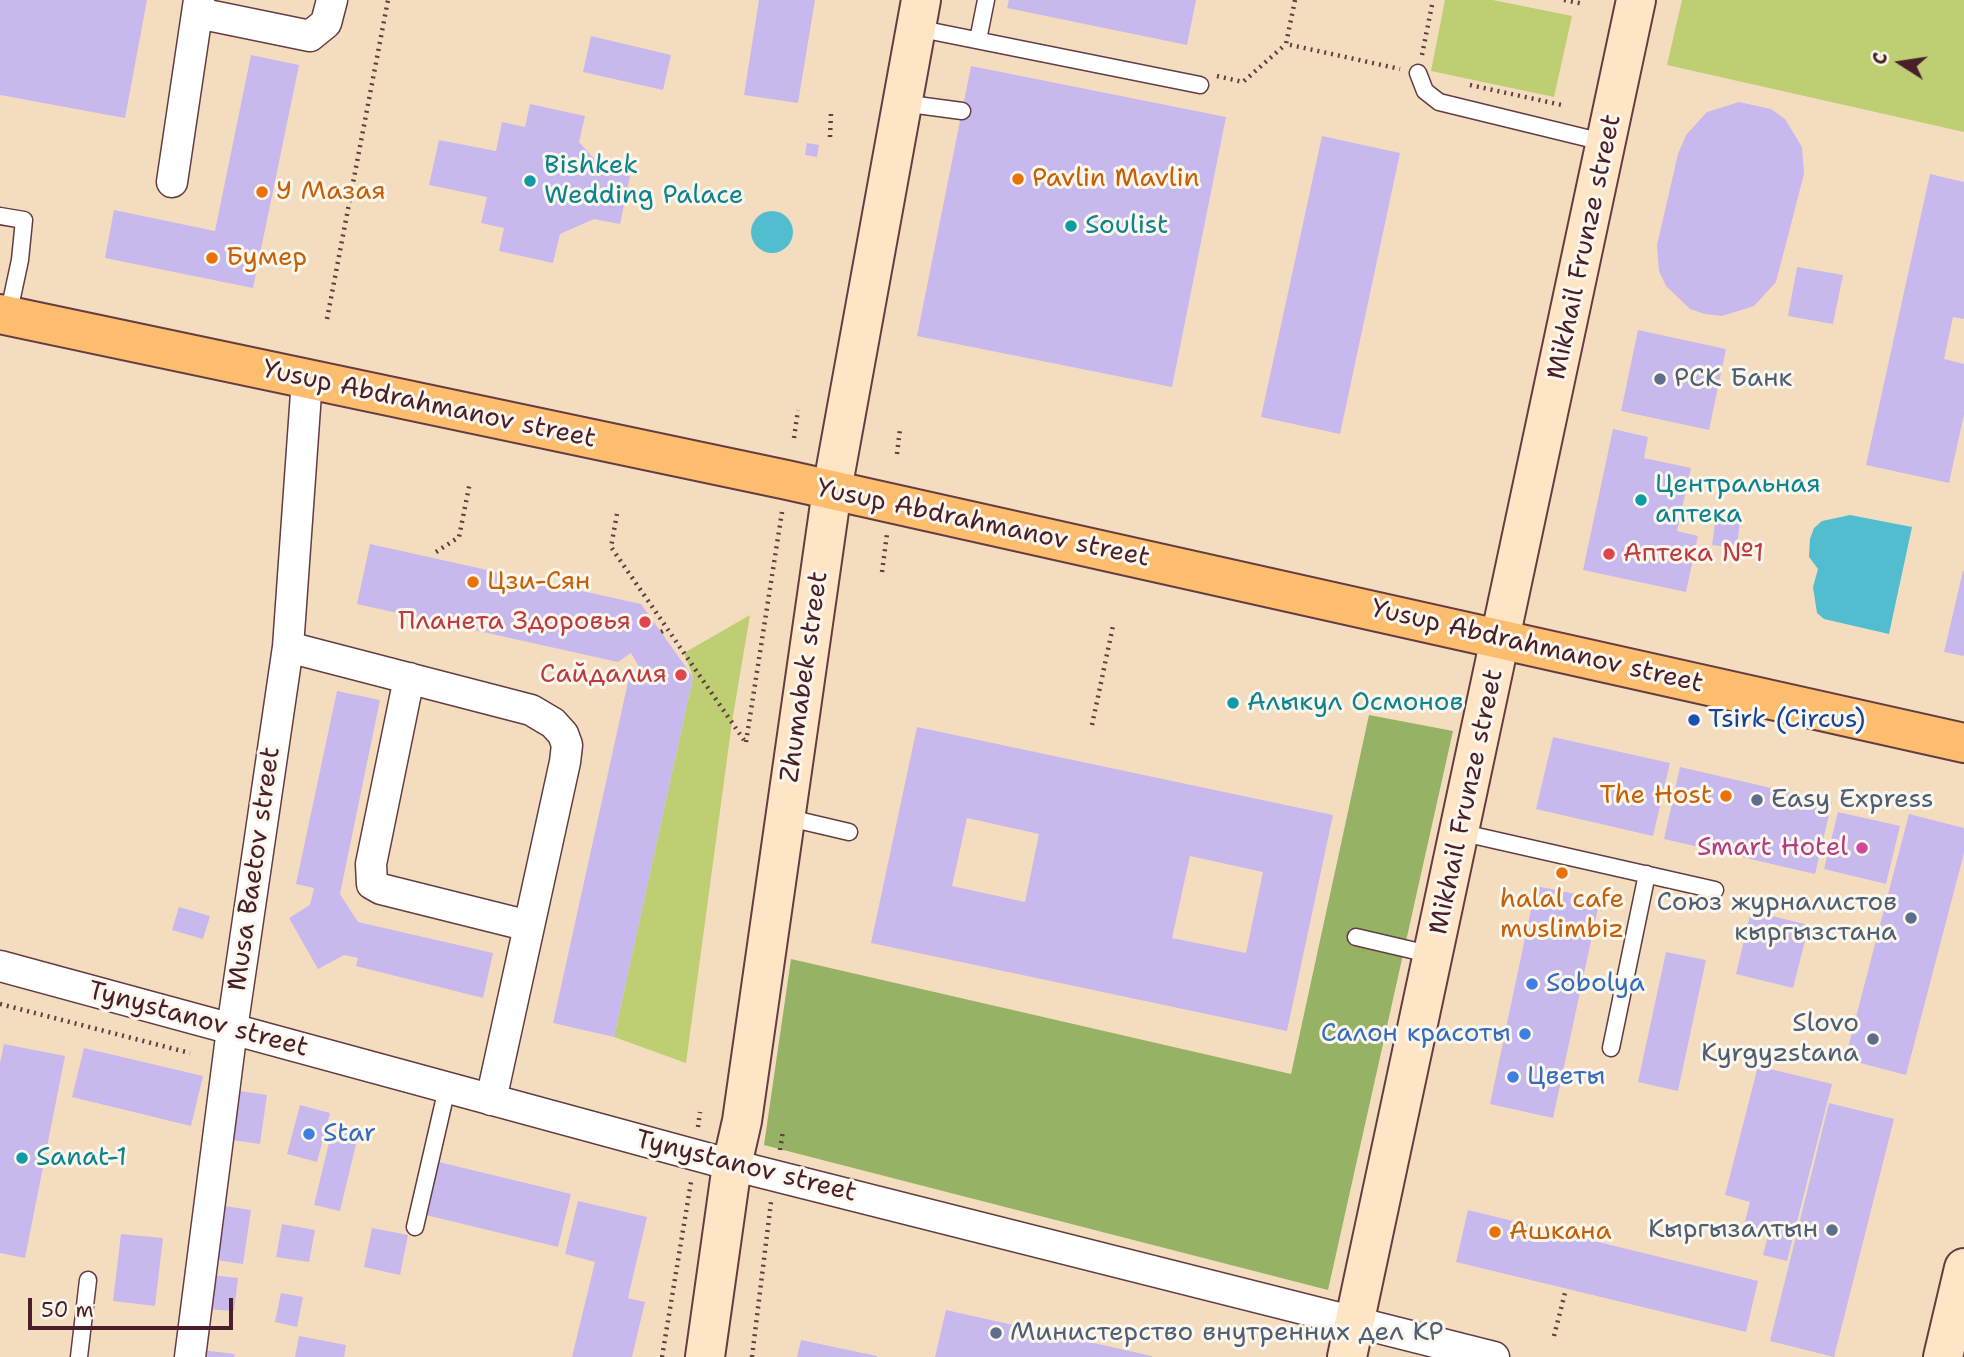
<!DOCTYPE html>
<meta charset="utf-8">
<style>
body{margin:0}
#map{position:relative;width:1964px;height:1357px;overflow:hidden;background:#f4ddbf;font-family:"Shantell Sans",sans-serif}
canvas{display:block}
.north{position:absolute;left:1866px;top:28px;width:70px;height:70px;-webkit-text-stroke:5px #fbf7ec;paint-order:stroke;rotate:282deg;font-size:19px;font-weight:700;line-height:28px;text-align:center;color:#4a1f2b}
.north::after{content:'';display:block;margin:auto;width:24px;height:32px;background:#4a1f2b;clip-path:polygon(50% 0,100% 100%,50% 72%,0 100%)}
.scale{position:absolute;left:28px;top:1298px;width:205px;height:32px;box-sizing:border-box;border:4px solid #4a1f2b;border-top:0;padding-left:9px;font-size:21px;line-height:24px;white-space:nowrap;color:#4a1f2b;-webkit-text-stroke:5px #fbf7ec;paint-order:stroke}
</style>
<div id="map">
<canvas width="1964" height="1357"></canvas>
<div class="north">С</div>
<div class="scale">50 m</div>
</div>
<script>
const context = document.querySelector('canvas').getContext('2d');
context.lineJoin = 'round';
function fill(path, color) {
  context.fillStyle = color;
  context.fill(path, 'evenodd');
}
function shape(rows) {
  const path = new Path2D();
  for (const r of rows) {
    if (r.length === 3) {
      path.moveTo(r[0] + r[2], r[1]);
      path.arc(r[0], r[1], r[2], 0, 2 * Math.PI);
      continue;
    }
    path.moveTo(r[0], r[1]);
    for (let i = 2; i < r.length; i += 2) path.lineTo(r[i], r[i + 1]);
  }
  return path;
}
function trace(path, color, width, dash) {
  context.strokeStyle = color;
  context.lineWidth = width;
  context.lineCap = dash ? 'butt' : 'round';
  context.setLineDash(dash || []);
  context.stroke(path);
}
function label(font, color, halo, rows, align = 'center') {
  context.font = font + ' "Shantell Sans",sans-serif';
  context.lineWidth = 6;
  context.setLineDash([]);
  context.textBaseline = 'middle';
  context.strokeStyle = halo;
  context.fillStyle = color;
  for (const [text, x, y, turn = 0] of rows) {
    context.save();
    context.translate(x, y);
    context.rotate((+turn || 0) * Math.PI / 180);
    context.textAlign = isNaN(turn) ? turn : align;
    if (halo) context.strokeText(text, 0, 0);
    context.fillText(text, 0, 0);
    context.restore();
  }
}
fill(shape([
 [1445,0,1493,0,1572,16,1554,97,1431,71],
 [1682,0,1964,0,1964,132,1667,65],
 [750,615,732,722,686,1063,614,1037,693,677,684,653]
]), '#bdcf72');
fill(shape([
 [1369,715,1453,731,1328,1290,764,1145,791,959,1291,1074]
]), '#96b264');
fill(shape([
 [772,232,21],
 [1850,515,1912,527,1889,634,1824,619,1817,613,1813,587,1818,569,1809,557,1810,539,1814,528,1822,521]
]), '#53bdd0');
fill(shape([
 [0,0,147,0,125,118,0,95],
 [759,0,815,0,798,103,744,95],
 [1009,0,1196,0,1187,45,1007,8],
 [591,36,671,55,663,90,583,72],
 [251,55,299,65,253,288,105,258,114,210,215,231],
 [971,66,1226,117,1172,387,917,336],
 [1739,102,1771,109,1785,119,1802,147,1804,174,1776,282,1754,306,1722,316,1705,314,1690,309,1666,286,1659,271,1657,245,1678,154,1686,135,1707,112],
 [530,104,585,116,579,142,605,171,630,176,620,224,594,219,560,234,553,263,499,251,504,228,481,223,487,197,429,185,439,140,496,151,502,122,525,127],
 [1322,136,1400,153,1340,434,1261,417],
 [807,143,819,145,817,157,805,155],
 [1930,174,1964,182,1964,319,1953,317,1944,359,1964,364,1964,414,1949,483,1866,465],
 [1797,267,1843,275,1833,324,1788,316],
 [1638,330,1726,349,1709,430,1621,411],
 [1613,429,1648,437,1644,458,1691,468,1677,531,1698,536,1686,592,1583,570],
 [1716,516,1740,520,1737,548,1712,545],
 [370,544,641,604,693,677,614,1037,553,1023,630,673,639,667,631,653,618,662,357,604],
 [1963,571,1964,571,1964,656,1944,652],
 [337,691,380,700,340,894,358,922,493,953,483,998,356,966,358,958,344,955,318,969,289,918,310,905,314,888,296,884],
 [917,727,1333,815,1287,1031,871,943],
 [967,818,1039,834,1025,902,952,886],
 [1190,856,1263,872,1246,953,1172,938],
 [1553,737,1670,763,1653,836,1536,809],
 [1680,767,1832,802,1815,874,1664,839],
 [1838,812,1900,826,1886,884,1824,869],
 [1909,814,1964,828,1964,853,1906,1075,1845,1059],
 [1536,886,1600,899,1553,1118,1490,1104],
 [179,907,210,916,203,939,172,930],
 [1751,911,1809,925,1793,988,1736,974],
 [1666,952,1706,960,1678,1091,1638,1082],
 [4,1044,65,1056,25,1258,0,1253,0,1063],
 [84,1048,203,1076,191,1126,72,1097],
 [1758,1066,1832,1084,1787,1261,1763,1255,1769,1231,1744,1225,1750,1202,1725,1195],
 [233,1090,267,1095,260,1144,226,1139],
 [1829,1103,1894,1119,1834,1357,1770,1341],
 [300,1105,330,1113,317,1162,287,1154],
 [332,1130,358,1136,340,1211,314,1205],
 [439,1162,571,1194,558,1247,426,1215],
 [578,1201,647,1217,628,1298,645,1302,632,1357,572,1357,595,1262,565,1254],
 [218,1205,251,1210,243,1264,210,1259],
 [1468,1210,1758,1281,1746,1332,1456,1262],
 [282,1224,315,1230,309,1262,276,1257],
 [372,1228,408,1235,400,1275,364,1267],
 [121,1234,163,1238,155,1306,113,1301],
 [211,1275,238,1278,234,1311,207,1309],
 [281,1293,303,1297,297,1327,275,1322],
 [946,1310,1152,1356,1152,1357,935,1357],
 [299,1336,346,1345,344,1357,295,1357],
 [801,1340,877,1356,877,1357,797,1357],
 [201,1350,235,1354,234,1357,200,1357]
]), '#c7b9ed');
const lane = shape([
 [916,28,1200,85],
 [978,40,986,0],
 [1418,73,1425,91,1439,102,1607,143],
 [902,103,962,111],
 [0,216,24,220,20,260,8,316],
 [785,817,849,832],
 [1459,832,1715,890],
 [1356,937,1433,955],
 [1611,1048,1647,874],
 [415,1227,447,1088],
 [79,1357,88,1280]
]);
const street = shape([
 [198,13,310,36,326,23,332,0],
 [172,182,199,0],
 [288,647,531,710,553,723,563,734,567,745,565,762,491,1100],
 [409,678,371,864,372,884,381,889,529,926],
 [0,966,732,1165,1494,1357],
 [190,1357,232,1029,288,647,307,379]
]);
const secondary = shape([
 [705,1357,732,1165,742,1121,832,490,921,0],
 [1347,1357,1636,0],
 [1943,1357,1964,1268]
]);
const primary = shape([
 [0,314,787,480,1964,743]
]);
trace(lane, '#643c41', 19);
trace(street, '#643c41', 33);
trace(secondary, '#643c41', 42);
trace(primary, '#643c41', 42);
trace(shape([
 [1295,0,1286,44,1400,69],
 [1564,0,1584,4],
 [1422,55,1433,0],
 [1217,76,1243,82,1286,44],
 [1470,85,1562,105],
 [830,137,831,113],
 [327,319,388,0],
 [794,438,798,410],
 [897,454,900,429],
 [617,514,611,547,746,743],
 [436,552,459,537,470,482],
 [882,572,887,534],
 [661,632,667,629],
 [1092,725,1113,626],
 [746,742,782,512],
 [0,1004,190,1053],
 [698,1127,700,1112],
 [780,1150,783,1131],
 [1554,1336,1566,1289],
 [662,1357,691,1182],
 [752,1357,771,1202]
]), '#643c41', 4.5, [2, 5]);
trace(lane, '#fff', 16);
trace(street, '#fff', 30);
trace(secondary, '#fee5c5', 38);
trace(primary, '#fcbd6f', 38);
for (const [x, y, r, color] of [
 [1018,179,7,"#e8710a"],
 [530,181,7,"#0f9aa8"],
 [262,192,7,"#e8710a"],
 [1071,226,7,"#0f9aa8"],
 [212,258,7,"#e8710a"],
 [1660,379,7,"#5c6f8a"],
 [1641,500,7,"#0f9aa8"],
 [1609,554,7,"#e0444e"],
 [473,582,7,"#e8710a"],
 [645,622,7,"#e0444e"],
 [681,675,7,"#e0444e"],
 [1233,703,7,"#0f9aa8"],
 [1694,720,7,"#1a4fb4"],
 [1726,796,7,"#e8710a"],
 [1757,800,7,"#5c6f8a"],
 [1862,848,7,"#d1479c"],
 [1562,873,7,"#e8710a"],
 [1911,918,7,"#5c6f8a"],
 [1532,984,7,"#3f7fe0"],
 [1525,1034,7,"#3f7fe0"],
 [1873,1039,7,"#5c6f8a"],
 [1513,1077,7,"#3f7fe0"],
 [309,1134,7,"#3f7fe0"],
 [22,1158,7,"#0f9aa8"],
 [1832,1230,7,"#5c6f8a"],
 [1495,1232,7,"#e8710a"],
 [996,1333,7,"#5c6f8a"]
]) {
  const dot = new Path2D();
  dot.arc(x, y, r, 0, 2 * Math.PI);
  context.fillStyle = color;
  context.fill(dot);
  trace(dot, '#fbf7ec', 2.5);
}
label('26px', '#0d838f', '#fbf7ec', [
 ["Bishkek",544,166],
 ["Wedding Palace",544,196],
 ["Soulist",1085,226],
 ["Центральная",1655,485],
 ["аптека",1655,515],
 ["Алыкул Осмонов",1247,703],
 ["Sanat-1",36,1158]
], 'left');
label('26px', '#c56008', '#fbf7ec', [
 ["Pavlin Mavlin",1032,179],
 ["У Мазая",276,192],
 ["Бумер",226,258],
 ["Цзи-Сян",487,582],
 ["The Host",1712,796,"right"],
 ["halal cafe",1562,900,"center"],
 ["muslimbiz",1562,930,"center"],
 ["Ашкана",1509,1232]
], 'left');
label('26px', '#4a1f2b', '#fbf7ec', [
 ["Mikhail Frunze street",1585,247,-78],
 ["Yusup Abdrahmanov street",429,405,12],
 ["Yusup Abdrahmanov street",983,524,12],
 ["Yusup Abdrahmanov street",1537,647,13],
 ["Zhumabek street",805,677,-82],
 ["Mikhail Frunze street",1467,802,-78],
 ["Musa Baetov street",255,869,-82],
 ["Tynystanov street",198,1020,15],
 ["Tynystanov street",746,1167,14]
]);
label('26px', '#4e5e75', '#fbf7ec', [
 ["РСК Банк",1674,379],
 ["Easy Express",1771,800],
 ["Союз журналистов",1897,903,"right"],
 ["кыргызстана",1897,933,"right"],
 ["Slovo",1859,1024,"right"],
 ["Kyrgyzstana",1859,1054,"right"],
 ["Кыргызалтын",1818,1230,"right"],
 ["Министерство внутренних дел КР",1010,1333]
], 'left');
label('26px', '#be3a42', '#fbf7ec', [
 ["Аптека №1",1623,554,"left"],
 ["Планета Здоровья",631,622],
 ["Сайдалия",667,675]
], 'right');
label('26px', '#164399', '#fbf7ec', [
 ["Tsirk (Circus)",1708,720]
], 'left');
label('26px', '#b23c85', '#fbf7ec', [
 ["Smart Hotel",1848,848]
], 'right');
label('26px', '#366cbe', '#fbf7ec', [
 ["Sobolya",1546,984],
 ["Салон красоты",1511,1034,"right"],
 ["Цветы",1527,1077],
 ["Star",323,1134]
], 'left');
</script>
